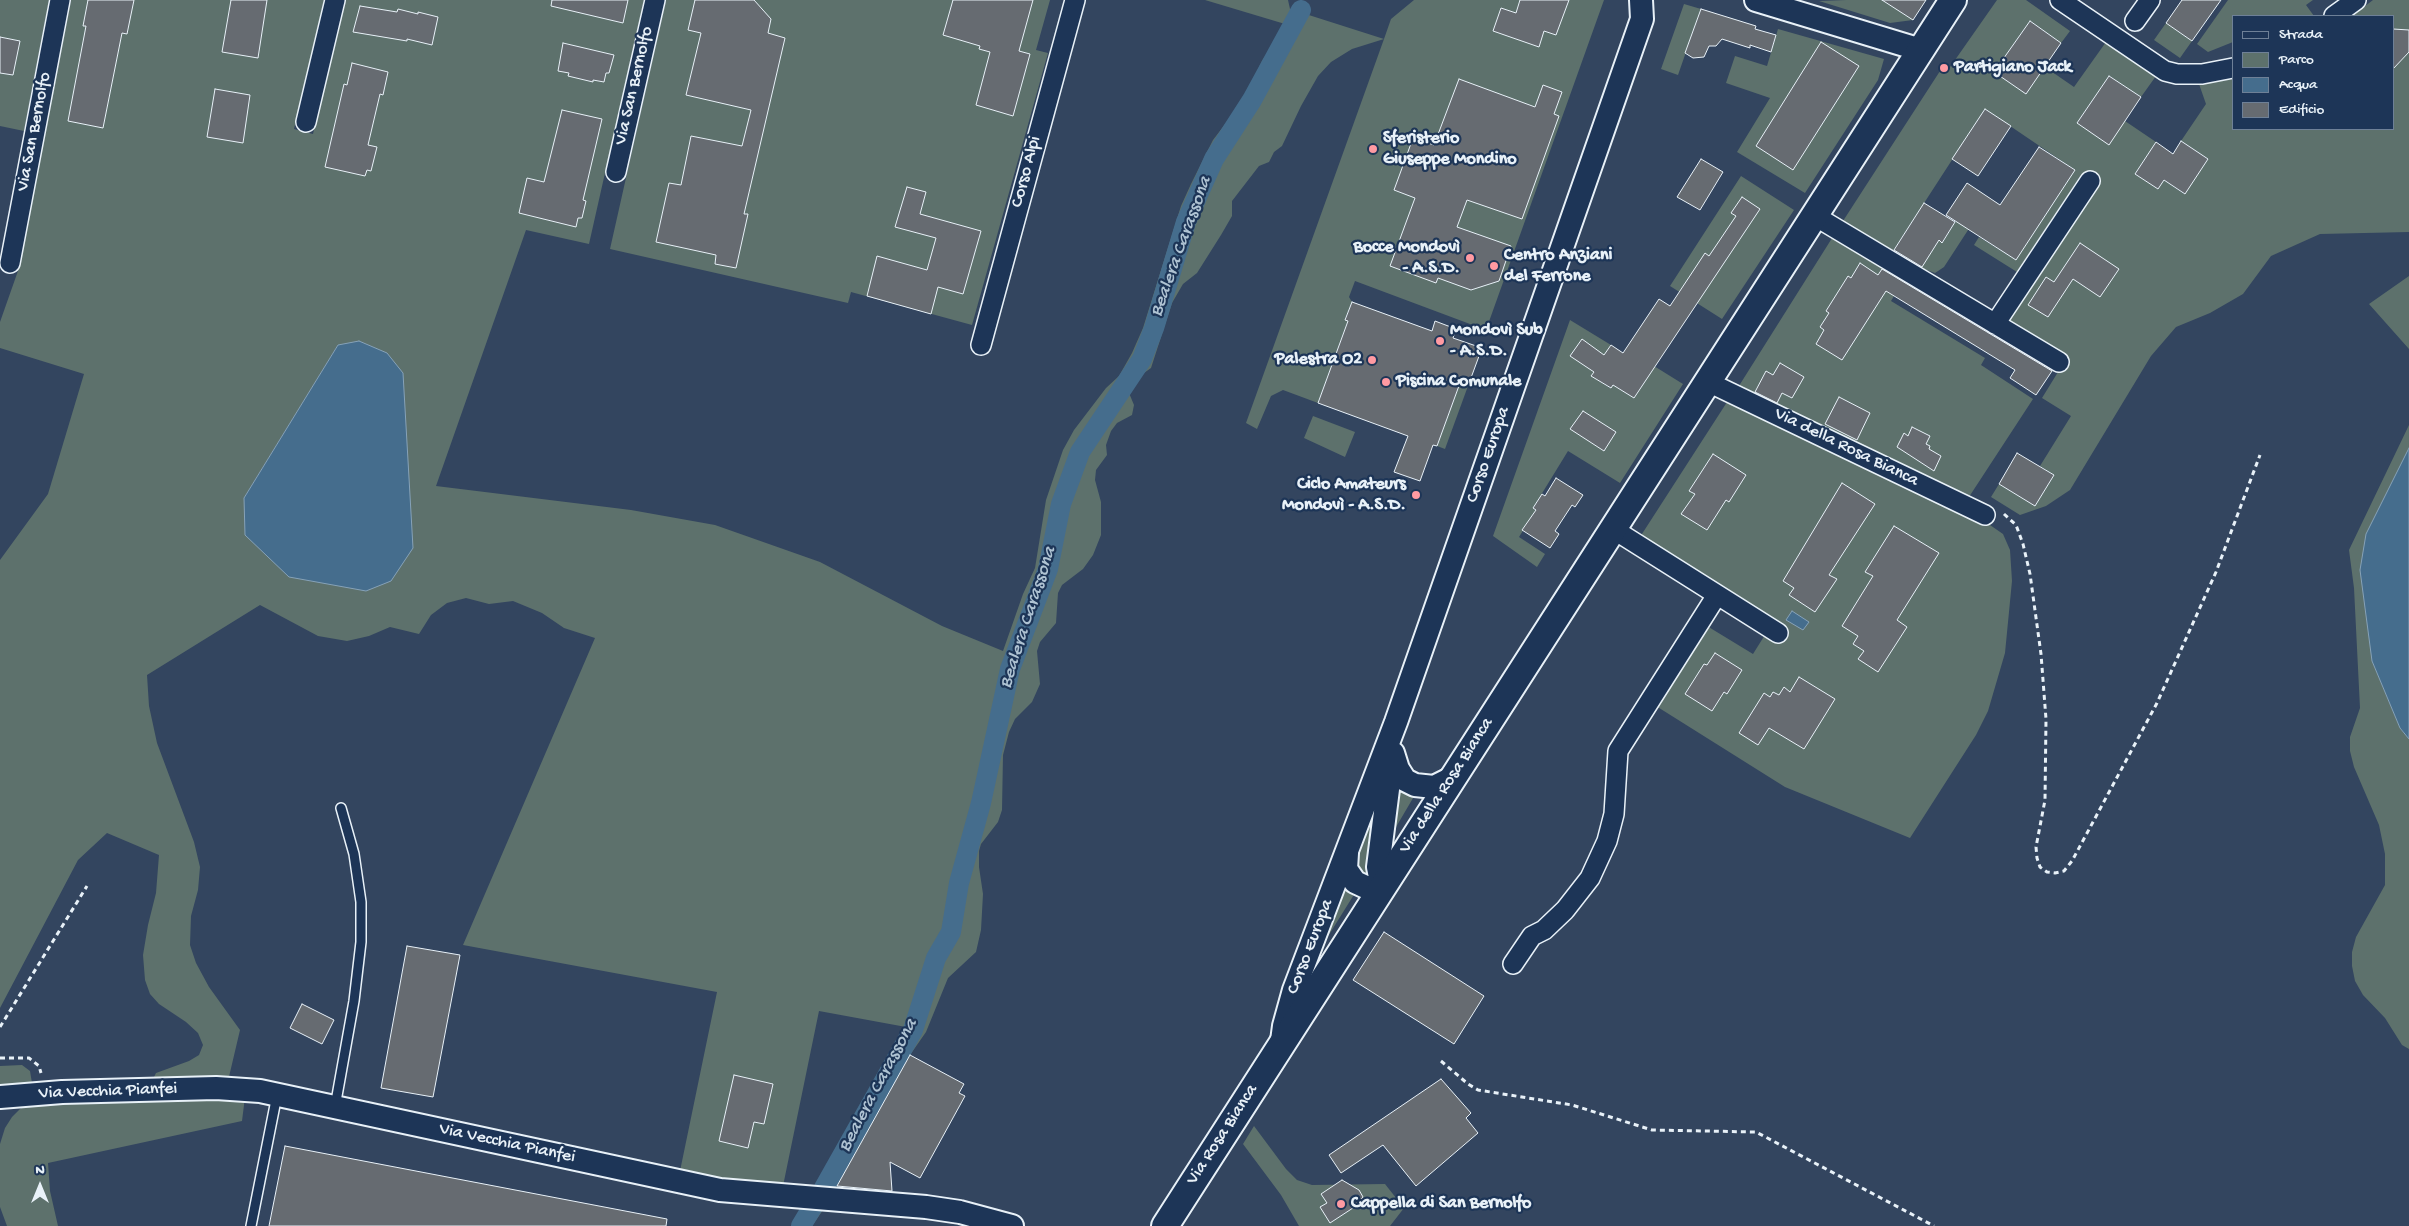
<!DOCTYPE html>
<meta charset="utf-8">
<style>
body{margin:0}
#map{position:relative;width:2409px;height:1226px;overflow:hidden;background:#33455f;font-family:"Gochi Hand",sans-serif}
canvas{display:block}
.legend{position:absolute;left:2232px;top:15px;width:162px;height:115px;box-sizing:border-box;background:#1d3557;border:1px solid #6e8097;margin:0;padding:6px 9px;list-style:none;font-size:15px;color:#e8f1f8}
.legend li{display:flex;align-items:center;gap:10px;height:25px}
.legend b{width:25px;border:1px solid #6e8097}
.north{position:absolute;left:15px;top:1161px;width:50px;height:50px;-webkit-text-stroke:4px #1d3557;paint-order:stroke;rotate:0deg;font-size:14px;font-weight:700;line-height:20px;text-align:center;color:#e8f1f8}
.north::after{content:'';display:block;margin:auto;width:18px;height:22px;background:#e8f1f8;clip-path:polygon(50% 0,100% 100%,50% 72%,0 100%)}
</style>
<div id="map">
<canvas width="2409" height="1226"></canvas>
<ul class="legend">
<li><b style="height:6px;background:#1d3557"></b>Strada</li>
<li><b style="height:14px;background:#5d716c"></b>Parco</li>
<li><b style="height:14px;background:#456d8d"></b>Acqua</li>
<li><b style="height:14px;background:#666b71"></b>Edificio</li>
</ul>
<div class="north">N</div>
</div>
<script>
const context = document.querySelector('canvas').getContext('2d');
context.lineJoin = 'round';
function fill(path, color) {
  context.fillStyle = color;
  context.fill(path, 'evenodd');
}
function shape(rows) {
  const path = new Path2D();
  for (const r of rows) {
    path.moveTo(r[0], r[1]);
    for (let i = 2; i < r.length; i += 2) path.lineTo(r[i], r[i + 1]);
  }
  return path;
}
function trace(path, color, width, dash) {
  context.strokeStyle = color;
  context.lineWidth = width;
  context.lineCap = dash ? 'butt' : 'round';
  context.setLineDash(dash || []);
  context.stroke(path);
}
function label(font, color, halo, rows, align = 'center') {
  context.font = font + ' "Gochi Hand",sans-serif';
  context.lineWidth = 4.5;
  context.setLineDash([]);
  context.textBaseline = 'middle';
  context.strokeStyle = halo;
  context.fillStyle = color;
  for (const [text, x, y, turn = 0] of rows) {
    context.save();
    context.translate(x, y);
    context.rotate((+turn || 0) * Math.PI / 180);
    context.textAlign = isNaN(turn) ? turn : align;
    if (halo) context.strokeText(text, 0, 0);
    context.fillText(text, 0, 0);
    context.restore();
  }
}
fill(shape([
 [0,0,49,0,24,131,0,126],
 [71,0,324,0,294,129,313,134,345,0,644,0,589,244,526,230,436,486,631,510,715,525,820,562,942,626,1003,651,1023,594,1035,568,1046,500,1063,450,1074,430,1106,388,1119,376,1132,353,1143,328,1181,206,1191,184,1213,140,1242,102,1262,61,1285,24,1205,0,1288,0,1290,9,1384,39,1391,19,1414,0,1604,0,1486,330,1355,281,1349,297,1352,302,1345,319,1348,321,1318,403,1283,390,1271,396,1257,429,1246,423,1384,39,1352,49,1331,62,1318,76,1301,106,1282,146,1274,152,1269,162,1259,166,1232,201,1232,216,1221,235,1197,273,1183,284,1172,303,1151,368,1137,378,1129,393,1134,405,1132,415,1117,423,1111,431,1106,445,1107,455,1096,470,1095,480,1101,502,1101,535,1093,555,1083,569,1062,585,1058,593,1056,623,1040,642,1037,651,1040,684,1032,702,1015,719,1009,732,1003,755,1002,810,998,822,981,844,979,851,979,867,983,894,981,930,976,952,948,978,926,1032,910,1055,835,1190,817,1188,906,1027,819,1011,783,1186,726,1181,680,1171,717,992,463,945,595,638,564,628,542,613,513,601,489,604,466,598,447,603,431,615,419,634,390,627,369,636,347,641,318,636,260,605,147,675,149,706,157,743,194,842,200,867,198,890,191,916,190,945,196,963,209,987,240,1030,228,1081,151,1083,156,1073,189,1061,199,1055,203,1045,198,1033,186,1022,159,1004,150,994,145,980,143,955,148,925,156,893,159,855,107,833,78,860,0,1008,0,560,48,494,84,374,0,348,0,322,19,268],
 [338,345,413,547,244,498],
 [666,0,1050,0,1036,50,1048,53,972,325,851,292,848,303,610,249],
 [1846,0,1887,0,1913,20,1890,23,1819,1],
 [1997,0,2026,0,2070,31,2061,43,2030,21,1994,72,2026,93,2045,67,2074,87,2106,42,2156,76,2141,97,2109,76,2077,123,2125,121,2156,142,2135,174,2158,189,2164,180,2184,194,2208,159,2181,141,2206,104,2199,84,2233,79,2233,129,2393,129,2393,16,2352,16,2373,0,2409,0,2409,232,2320,234,2271,256,2243,294,2210,313,2176,327,2151,356,2070,490,2046,506,2020,515,1991,497,1999,484,2035,506,2054,475,2040,466,2071,416,2042,398,2066,359,2005,322,2095,185,2081,175,2017,272,1974,245,1979,237,2016,260,2075,170,1985,109,1893,251,1843,221,1940,71,1948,70],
 [2228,0,2313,0,2306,5,2314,16,2233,16,2233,42,2208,52,2197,44],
 [1684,4,1701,9,1678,75,1661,69],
 [2166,23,2192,41,2180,58,2154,40],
 [1778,29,1884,59,1878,80,1805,193,1737,152,1770,98,1726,83,1735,56,1767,66],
 [1741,176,1794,210,1722,319,1670,286],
 [1972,195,1985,204,1944,267,1935,273,1921,268,1939,240,1943,242],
 [1834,235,1905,278,1891,301,1985,358,1981,365,2033,399,1967,500,1737,389],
 [2409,276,2409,349,2369,304],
 [1570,320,1611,345,1592,376,1610,388,1613,385,1634,398,1654,366,1683,384,1620,483,1568,451,1533,508,1536,510,1519,537,1545,554,1537,567,1493,536],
 [1460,383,1468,386,1445,449,1437,446],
 [1729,399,1990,525,2003,534,2010,550,2012,581,2005,653,1988,711,1976,735,1910,838,1785,787,1656,706,1707,626,1753,654,1773,622,1640,537],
 [1313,416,1355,432,1345,457,1304,438],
 [2409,425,2409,448,2372,661,2400,728,2409,739,2409,1049,2402,1045,2385,1018,2363,995,2355,981,2352,966,2352,952,2356,937,2385,885,2385,854,2379,825,2354,767,2350,751,2350,737,2360,708,2354,588,2349,550],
 [1385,765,1371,868,1365,878,1352,866],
 [1397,782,1416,793,1389,839],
 [1345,879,1355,893,1312,962],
 [22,1065,30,1071,33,1089,0,1092,0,1066],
 [245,1097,242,1121,48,1163,50,1191,58,1226,7,1226,0,1207,0,1144,5,1128,12,1117,28,1101],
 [1254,1126,1286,1169,1297,1180,1312,1185,1385,1184,1404,1208,1390,1226,1299,1226,1281,1195,1243,1144],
 [805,1208,823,1210,812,1226,793,1226]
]), '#5d716c');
const water = shape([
 [359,341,387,353,403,373,413,548,391,581,366,591,289,577,245,535,244,498,338,345,359,341],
 [2409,448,2409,739,2400,728,2372,661,2360,570,2366,534,2409,448],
 [1792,611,1809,622,1803,630,1786,620,1792,611]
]);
fill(water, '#456d8d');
trace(water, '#86a2b8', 1);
trace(shape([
 [824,1188,913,1030,936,958,951,932,959,883,981,803,1010,669,1048,569,1061,504,1080,452,1142,359,1154,328,1186,222,1214,159,1252,100,1301,10],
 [801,1226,813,1206]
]), '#456d8d', 20);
const building = shape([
 [88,0,134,0,127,34,122,33,103,128,68,121,86,26,83,26,88,0],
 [231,0,267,0,258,58,222,52,231,0],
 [552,0,628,0,623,23,551,6,552,0],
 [695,0,754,0,771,19,768,33,785,38,744,214,748,214,736,268,715,264,716,255,656,242,669,183,681,185,691,136,742,146,751,110,686,95,701,33,688,30,695,0],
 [953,0,1033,0,1019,51,1030,54,1013,116,976,105,990,52,979,49,980,46,943,35,953,0],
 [1520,0,1569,0,1556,35,1544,31,1539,47,1493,31,1501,8,1516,13,1520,0],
 [1882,0,1926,0,1913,20,1882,0],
 [2182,0,2221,0,2192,41,2166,23,2182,0],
 [360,6,397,12,398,9,418,14,418,12,438,17,432,45,407,39,407,41,353,32,360,6],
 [1701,9,1756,26,1755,29,1776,35,1771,52,1750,45,1750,48,1722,39,1716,46,1709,46,1704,57,1693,58,1685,53,1701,9],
 [2030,21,2061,43,2026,94,1994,72,2030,21],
 [2393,29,2409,30,2409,52,2393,69,2393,29],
 [0,37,20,41,13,75,0,73,0,37],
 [1821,42,1859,66,1793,170,1756,146,1821,42],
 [563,43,614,55,609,73,606,73,604,82,593,80,593,82,568,76,569,73,558,71,563,43],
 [352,63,388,72,383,95,380,94,368,145,377,147,371,171,367,170,365,176,325,167,344,84,347,85,352,63],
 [2109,76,2141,97,2109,145,2077,123,2109,76],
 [1459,79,1535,107,1543,85,1562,92,1554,114,1559,116,1522,219,1467,200,1457,227,1511,246,1499,281,1471,290,1438,278,1436,283,1390,266,1415,198,1394,190,1413,138,1434,145,1459,79],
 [215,89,250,95,243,143,207,137,215,89],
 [1985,109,2011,126,1978,176,1952,159,1985,109],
 [562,110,602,119,583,200,586,201,582,218,578,218,576,227,519,213,527,178,544,182,562,110],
 [2181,141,2208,159,2185,194,2164,180,2158,189,2135,174,2156,142,2173,154,2181,141],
 [2039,147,2075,170,2016,260,1946,215,1967,183,2000,205,2039,147],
 [1701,159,1723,172,1700,210,1677,197,1701,159],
 [907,187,926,192,920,214,981,231,963,294,938,287,931,314,867,296,877,256,927,270,936,238,895,227,907,187],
 [1742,197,1760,209,1634,398,1613,385,1611,388,1591,376,1594,372,1570,356,1582,339,1604,355,1611,345,1623,353,1659,299,1670,306,1705,253,1709,256,1736,216,1731,213,1742,197],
 [1924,203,1955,222,1942,243,1939,240,1922,267,1894,250,1924,203],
 [2080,243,2119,269,2100,297,2073,279,2048,317,2028,305,2046,277,2054,282,2080,243],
 [1860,263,1878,275,1882,269,2052,371,2036,395,2010,378,2015,370,1886,291,1842,360,1816,344,1824,330,1820,327,1829,313,1826,311,1848,276,1851,278,1860,263],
 [1352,302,1432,331,1435,321,1456,329,1453,338,1482,348,1468,386,1460,383,1437,446,1433,445,1420,481,1394,472,1408,436,1318,403,1348,321,1345,320,1352,302],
 [1780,363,1804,377,1792,398,1782,393,1777,403,1755,392,1766,371,1773,375,1780,363],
 [1839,397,1870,413,1857,440,1825,424,1839,397],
 [1583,411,1616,432,1604,451,1570,429,1583,411],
 [1912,427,1930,436,1926,444,1930,446,1929,449,1941,456,1934,471,1897,447,1904,433,1908,436,1912,427],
 [2017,453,2054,475,2035,506,1999,484,2017,453],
 [1713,454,1746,475,1729,502,1726,500,1707,530,1681,514,1695,494,1689,491,1713,454],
 [1556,478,1583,495,1575,507,1572,505,1555,531,1559,534,1550,548,1522,530,1536,510,1533,508,1542,494,1545,496,1556,478],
 [1842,483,1875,504,1829,575,1837,579,1815,612,1789,595,1794,588,1783,581,1842,483],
 [1894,526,1939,553,1897,620,1907,627,1878,672,1858,659,1864,651,1853,644,1858,636,1842,626,1873,576,1865,572,1894,526],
 [1715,653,1742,670,1727,694,1724,692,1712,711,1685,694,1704,664,1707,665,1715,653],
 [1799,677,1835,699,1804,749,1769,728,1758,745,1739,733,1764,693,1770,697,1773,692,1779,695,1784,687,1790,692,1799,677],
 [1384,932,1484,996,1454,1044,1353,980,1384,932],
 [407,946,460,955,433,1097,381,1088,407,946],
 [302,1004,334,1020,322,1044,290,1028,302,1004],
 [910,1055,964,1084,959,1093,965,1096,920,1178,890,1162,892,1191,837,1186,910,1055],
 [734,1075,773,1084,764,1124,754,1122,748,1148,719,1141,734,1075],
 [1441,1079,1471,1113,1466,1118,1478,1133,1416,1186,1383,1145,1341,1173,1329,1155,1441,1079],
 [285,1146,667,1219,666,1226,269,1226,285,1146],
 [1342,1180,1359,1190,1363,1197,1356,1206,1330,1223,1320,1207,1327,1203,1321,1194,1342,1180]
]);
fill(building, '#666b71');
trace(building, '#e8f1f8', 1);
const service = shape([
 [335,1107,354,1001,361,942,361,902,354,854,341,808],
 [251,1226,277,1095]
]);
const minor = shape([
 [2060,0,2165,71,2177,74,2202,74,2233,68],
 [2334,16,2356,0],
 [2135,21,2150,0],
 [306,122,335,0],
 [616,172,655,0],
 [1815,216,2059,362],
 [10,263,60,0],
 [1995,324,2090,181],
 [981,345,1075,0],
 [1708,382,1985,515],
 [1613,529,1778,633],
 [1513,964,1532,936,1544,930,1565,910,1590,878,1607,841,1614,814,1618,751,1717,595]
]);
const tertiary = shape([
 [1756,0,1921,50],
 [1393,753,1398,769,1405,780,1415,785,1434,787,1452,778],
 [1347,853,1346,869,1355,882,1370,889,1381,890],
 [1382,887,1378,867,1392,758],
 [1282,1041,1284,1026,1294,990,1396,722,1642,19,1641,0],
 [0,1097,62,1092,216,1088,260,1091,720,1190,926,1207,960,1212,1012,1226]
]);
const secondary = shape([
 [1165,1226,1953,0]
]);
trace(service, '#e8f1f8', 12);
trace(minor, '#e8f1f8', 22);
trace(tertiary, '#e8f1f8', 26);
trace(secondary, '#e8f1f8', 30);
trace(shape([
 [1480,354,1485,356],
 [2004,514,2016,525,2023,544,2030,574,2041,654,2046,719,2045,800,2036,847,2037,858,2040,867,2047,872,2055,873,2064,871,2072,861,2157,703,2216,572,2260,455],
 [0,1027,87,886],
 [0,1058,29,1058,39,1066,41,1073],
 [1441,1061,1468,1084,1478,1090,1572,1105,1652,1130,1756,1132,1934,1226]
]), '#e8f1f8', 3, [5, 4]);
trace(service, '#1d3557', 9);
trace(minor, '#1d3557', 19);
trace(tertiary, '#1d3557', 22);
trace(secondary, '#1d3557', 26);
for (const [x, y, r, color] of [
 [1944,68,5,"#ff9aa2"],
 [1373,149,5,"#ff9aa2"],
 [1470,258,5,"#ff9aa2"],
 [1494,266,5,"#ff9aa2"],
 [1440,341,5,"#ff9aa2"],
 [1372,360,5,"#ff9aa2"],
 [1386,382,5,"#ff9aa2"],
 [1416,495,5,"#ff9aa2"],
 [1341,1204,5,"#ff9aa2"]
]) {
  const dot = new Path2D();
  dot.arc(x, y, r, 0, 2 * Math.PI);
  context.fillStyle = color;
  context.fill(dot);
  trace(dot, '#1d3557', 2);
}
label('bold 18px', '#e8f1f8', '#1d3557', [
 ["Partigiano Jack",1954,68],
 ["Sferisterio",1383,139],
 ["Giuseppe Mondino",1383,160],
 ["Bocce Mondovì",1460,248,"right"],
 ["- A.S.D.",1460,269,"right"],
 ["Centro Anziani",1504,256],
 ["del Ferrone",1504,277],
 ["Mondovì Sub",1450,331],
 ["- A.S.D.",1450,352],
 ["Palestra O2",1362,360,"right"],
 ["Piscina Comunale",1396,382],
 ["Ciclo Amateurs",1406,485,"right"],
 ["Mondovì - A.S.D.",1406,506,"right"],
 ["Cappella di San Bernolfo",1351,1204]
], 'left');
label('18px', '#e8f1f8', '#1d3557', [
 ["Via San Bernolfo",635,86,-77],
 ["Via San Bernolfo",35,132,-79],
 ["Corso Alpi",1027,172,-75],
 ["Via della Rosa Bianca",1846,448,26],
 ["Corso Europa",1489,455,-71],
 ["Via della Rosa Bianca",1447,786,-57],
 ["Corso Europa",1311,947,-69],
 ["Via Vecchia Pianfei",108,1092,-2],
 ["Via Rosa Bianca",1223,1135,-57],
 ["Via Vecchia Pianfei",507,1144,12]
]);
label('italic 19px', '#afc3d3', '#1d3557', [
 ["Bealera Carassona",1182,247,-70],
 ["Bealera Carassona",1029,618,-72],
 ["Bealera Carassona",879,1086,-62]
]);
</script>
